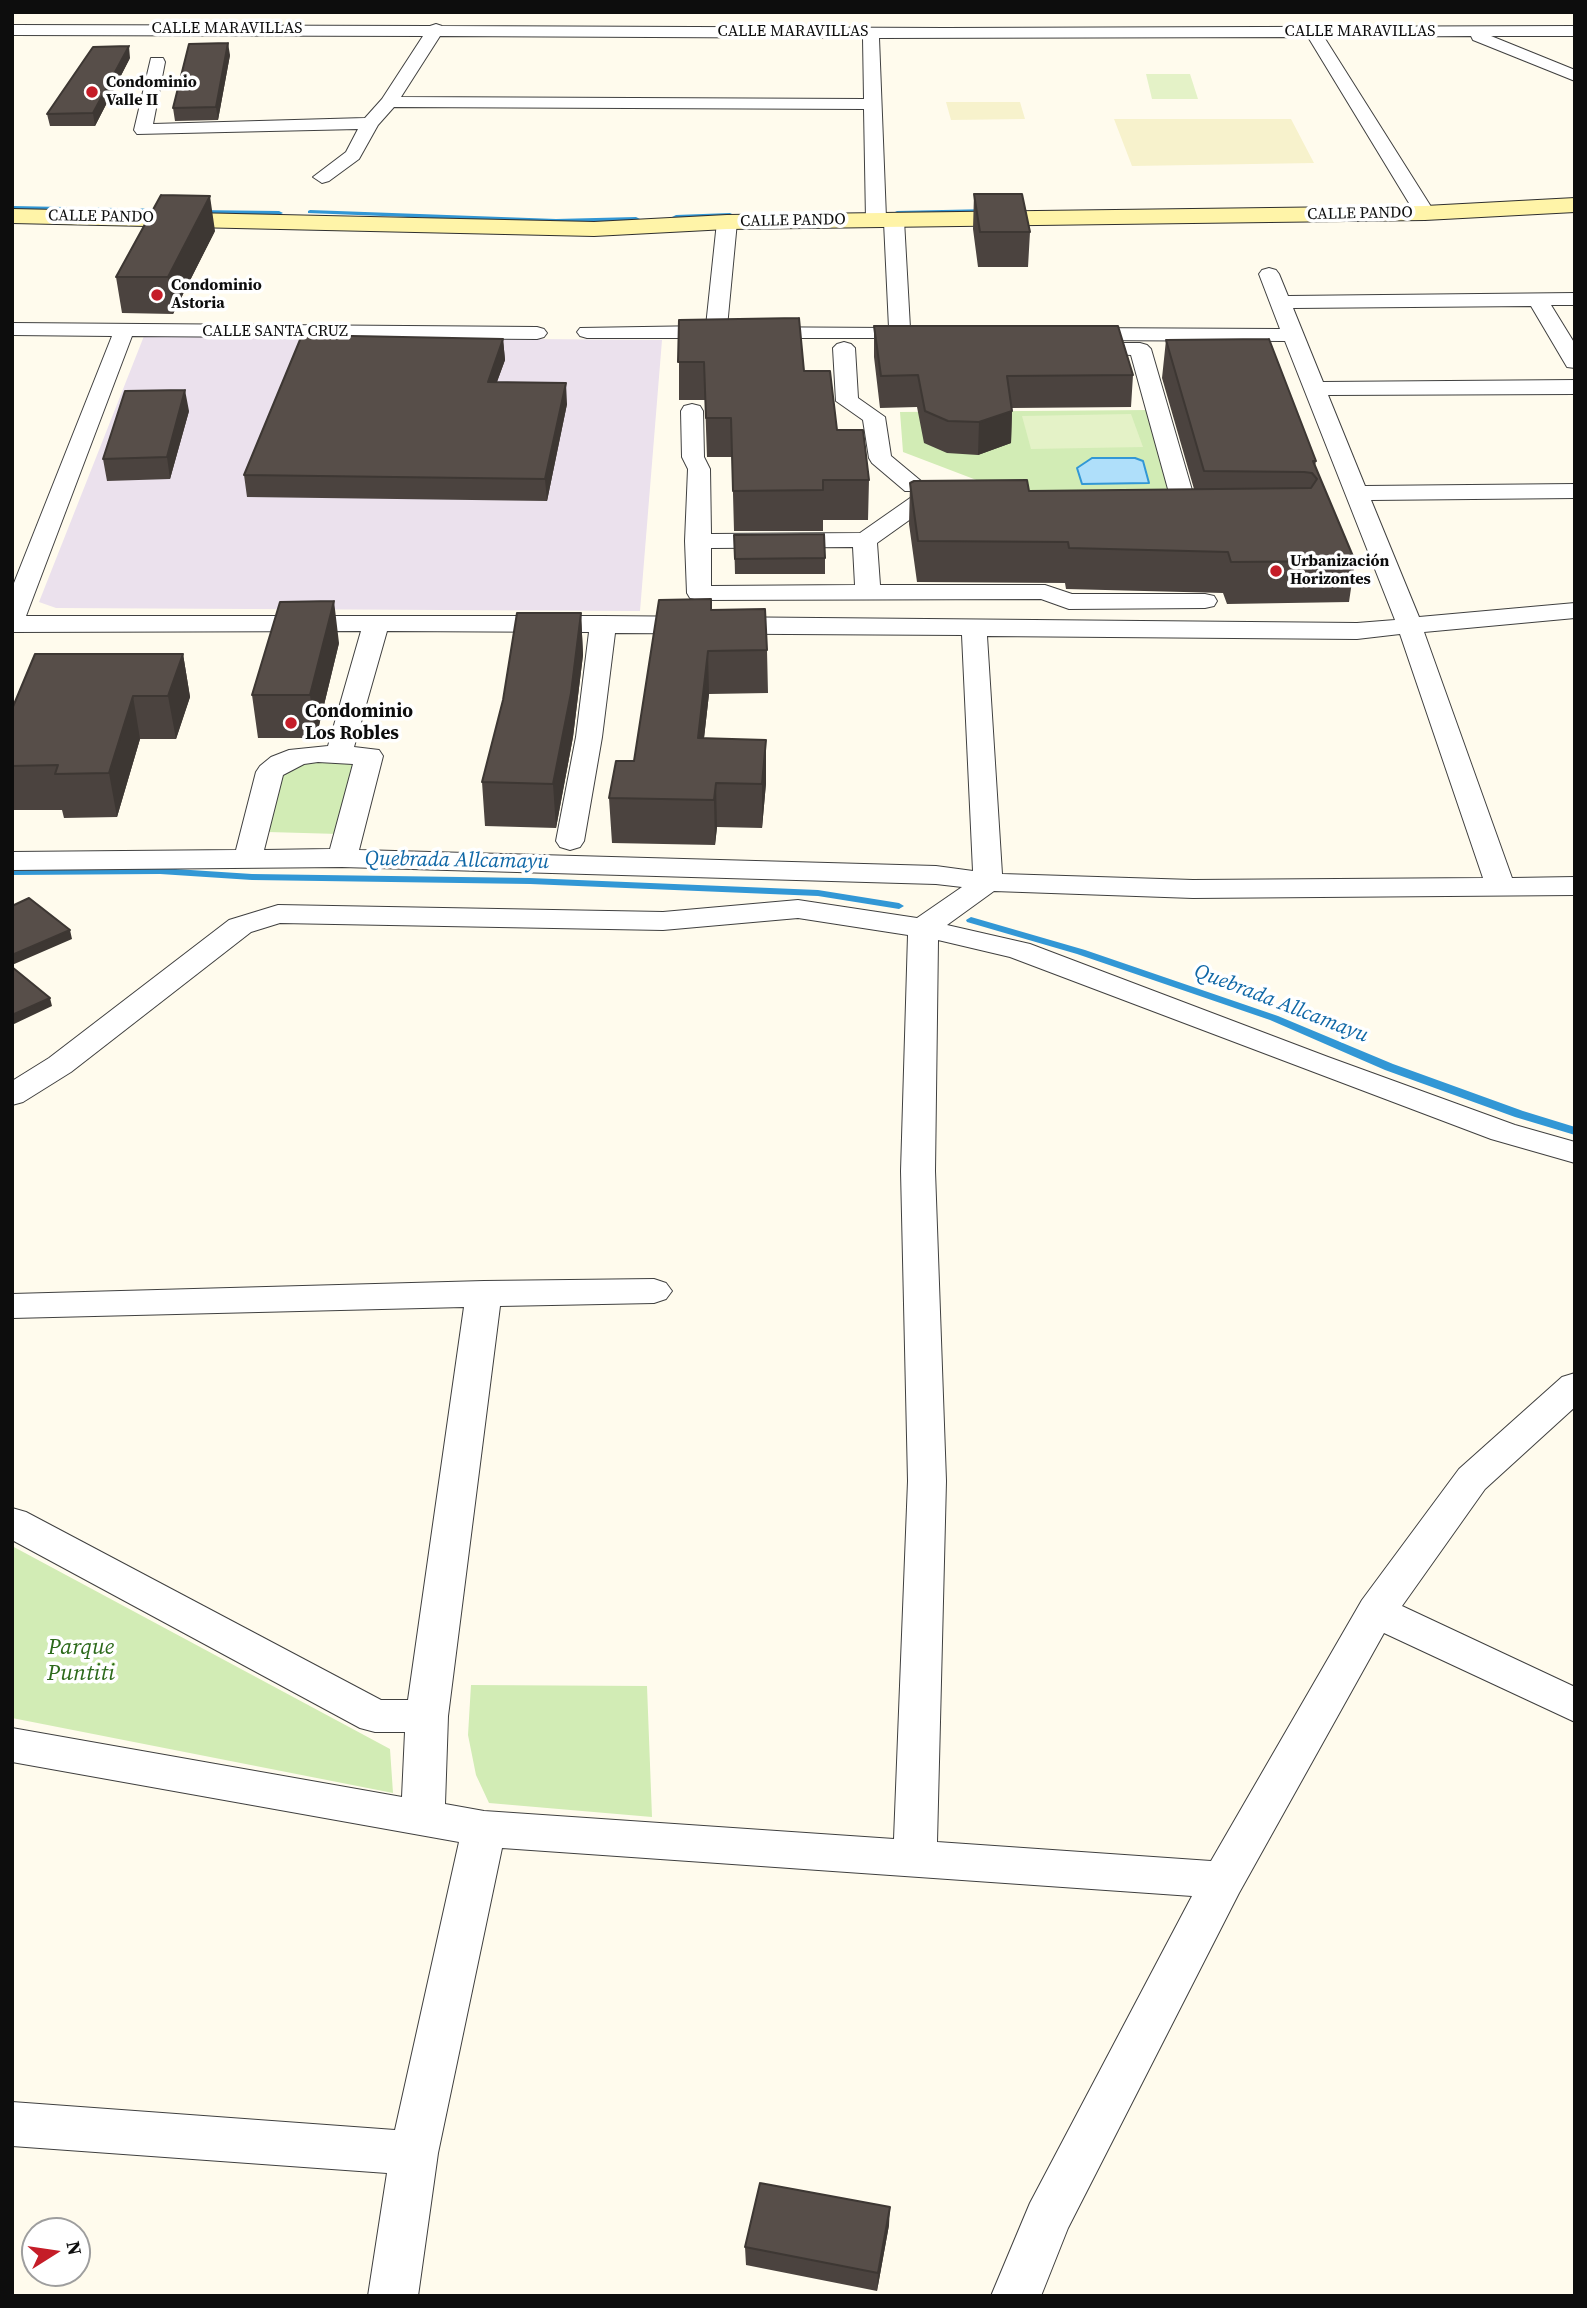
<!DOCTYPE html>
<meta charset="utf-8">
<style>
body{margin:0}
#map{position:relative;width:1587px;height:2308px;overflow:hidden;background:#fffbed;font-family:"Source Serif 4",serif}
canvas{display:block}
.frame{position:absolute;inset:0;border:14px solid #0d0d0d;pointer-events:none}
.north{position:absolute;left:21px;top:2217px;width:70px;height:70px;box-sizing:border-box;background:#fff;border:2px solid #9e9e9e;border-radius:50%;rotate:78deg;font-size:19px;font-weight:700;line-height:28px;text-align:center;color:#0d0d0d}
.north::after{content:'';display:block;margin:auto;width:24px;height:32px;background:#c51d28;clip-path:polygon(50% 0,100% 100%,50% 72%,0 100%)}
</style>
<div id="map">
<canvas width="1587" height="2308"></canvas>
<div class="frame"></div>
<div class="north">N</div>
</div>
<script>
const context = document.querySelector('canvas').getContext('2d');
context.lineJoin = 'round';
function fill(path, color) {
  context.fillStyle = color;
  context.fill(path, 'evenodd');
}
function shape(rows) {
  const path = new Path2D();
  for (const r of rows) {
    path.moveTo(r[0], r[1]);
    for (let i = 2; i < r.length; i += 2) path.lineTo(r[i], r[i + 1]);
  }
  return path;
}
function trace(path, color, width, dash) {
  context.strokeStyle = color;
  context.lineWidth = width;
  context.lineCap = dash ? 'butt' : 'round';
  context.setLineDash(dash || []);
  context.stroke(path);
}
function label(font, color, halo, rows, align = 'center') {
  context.font = font + ' "Source Serif 4",serif';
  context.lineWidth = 7;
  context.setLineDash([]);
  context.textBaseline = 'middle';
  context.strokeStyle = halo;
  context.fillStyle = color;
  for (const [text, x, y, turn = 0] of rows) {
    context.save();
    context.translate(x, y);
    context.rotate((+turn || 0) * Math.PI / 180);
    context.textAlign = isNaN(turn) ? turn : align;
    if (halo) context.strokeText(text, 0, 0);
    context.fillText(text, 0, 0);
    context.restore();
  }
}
fill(shape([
 [144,336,662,340,640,611,56,608,39,602]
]), '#ebe1ed');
fill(shape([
 [946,102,1020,102,1025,119,951,120],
 [1114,119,1291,119,1314,163,1132,166]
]), '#f7f2cc');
fill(shape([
 [1148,410,1174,501,1042,505,903,452,900,412],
 [311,760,351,763,355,769,339,834,268,832,285,768],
 [12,1546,390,1749,393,1793,12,1718],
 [471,1685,647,1686,652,1817,489,1803,476,1775,468,1735]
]), '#d2ecb5');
fill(shape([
 [1146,74,1190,74,1198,99,1152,99],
 [1131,414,1143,447,1031,449,1022,416]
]), '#e4f2c7');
const water = shape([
 [1092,458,1135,458,1143,461,1149,483,1082,484,1077,468,1092,458]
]);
fill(water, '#afdffa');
trace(water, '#3297d5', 2);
fill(shape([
 [12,206,167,209,171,211,167,213,12,210,12,206],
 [989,209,991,210,991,212,897,215,893,213,897,211,989,209],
 [194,210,279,211,283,213,279,215,196,213,194,212,194,210],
 [310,210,556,219,636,217,640,219,636,221,556,223,308,213,308,211,310,210],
 [730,213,732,214,732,216,676,219,672,217,676,215,730,213],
 [160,868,252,874,530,878,818,890,899,903,904,906,899,909,818,896,530,884,252,880,160,874,12,875,12,869,160,868],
 [971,917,1085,950,1278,1016,1393,1064,1523,1111,1575,1127,1575,1135,1515,1117,1385,1070,1270,1020,1077,954,967,922,966,920,971,917]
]), '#3297d5');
const street = shape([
 [436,24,442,26,945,28,1575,26,1575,36,1491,36,1575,70,1575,81,1473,40,1471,36,1324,37,1435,213,1425,219,1415,213,1308,37,879,38,886,218,894,214,904,220,910,328,926,330,929,334,926,338,587,338,580,336,577,332,580,328,706,326,717,222,727,216,737,222,727,327,889,328,884,222,876,226,866,220,864,109,394,107,378,125,359,159,329,181,322,183,313,177,346,152,358,129,137,134,134,130,151,58,163,58,165,62,153,124,365,118,382,99,423,36,12,35,12,25,430,26,436,24],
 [440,36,863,38,864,99,401,97,440,36],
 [1269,268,1276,270,1279,274,1288,296,1575,293,1575,305,1551,305,1575,344,1575,368,1567,367,1531,306,1293,308,1323,382,1575,380,1575,394,1328,395,1365,486,1575,484,1575,498,1371,500,1419,617,1575,603,1575,618,1424,632,1512,878,1575,877,1575,895,1193,898,994,891,947,925,1030,944,1328,1057,1515,1125,1575,1142,1575,1163,1491,1139,1010,957,938,940,935,1171,946,1481,937,1842,1211,1861,1362,1600,1459,1469,1562,1377,1575,1373,1575,1407,1485,1489,1402,1606,1575,1687,1575,1722,1384,1633,1239,1893,1068,2228,1041,2296,991,2296,1030,2203,1192,1896,502,1848,438,2153,418,2296,368,2296,387,2173,12,2146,12,2102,395,2130,459,1842,12,1762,12,1728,402,1797,405,1732,375,1732,360,1728,12,1540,12,1508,26,1512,381,1700,408,1700,464,1307,12,1318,12,1294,484,1281,654,1279,666,1283,672,1291,666,1299,654,1303,500,1306,448,1716,445,1804,484,1811,894,1839,908,1481,901,1171,908,935,798,918,663,930,280,923,251,932,71,1072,23,1102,12,1105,12,1081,49,1058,229,920,278,905,663,912,798,900,917,918,962,887,936,884,342,867,12,870,12,852,236,850,256,772,260,766,271,757,289,750,328,746,361,631,12,632,12,588,112,336,12,335,12,323,537,327,544,329,547,333,544,337,537,339,132,336,26,616,603,616,1357,623,1395,620,1285,341,1074,340,1067,338,1064,334,1067,330,1074,328,1280,329,1259,274,1262,270,1269,268],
 [387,631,589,632,576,737,556,841,560,847,570,850,580,847,584,841,602,737,615,633,962,635,973,871,936,866,359,850,383,756,379,750,354,747,387,631],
 [1400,634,1483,878,1193,880,1002,874,987,636,1357,639,1400,634],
 [318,762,353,764,330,849,264,850,283,775,304,764,318,762],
 [844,342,851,344,855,348,858,398,885,417,891,456,921,481,925,486,921,491,905,491,872,463,869,458,863,420,836,401,833,348,837,344,844,342],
 [1104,343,1140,343,1147,345,1151,349,1196,504,1192,509,1169,516,1161,514,1157,509,1161,504,1171,500,1131,355,1097,353,1093,349,1097,345,1104,343],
 [692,404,700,406,703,411,704,457,710,469,711,534,860,533,913,496,921,494,929,496,933,501,929,506,877,543,880,585,1045,585,1072,594,1205,594,1214,596,1217,601,1214,606,1205,608,1069,609,1041,599,699,600,690,598,687,593,685,541,688,469,682,457,681,411,684,406,692,404],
 [853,547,855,585,711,586,711,548,853,547]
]);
const secondary = shape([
 [1575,198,1575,212,1425,220,727,229,594,236,12,223,12,209,594,222,727,215,1425,206,1575,198]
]);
trace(street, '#404040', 2);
trace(secondary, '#2f2f2f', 2);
fill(street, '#fff');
fill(secondary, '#fff4a8');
fill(shape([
 [230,55,218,120,175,121,173,108],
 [130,58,95,126,50,126,47,114],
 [974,194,1030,232,1028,267,978,267,973,229],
 [215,231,173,314,122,313,116,277],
 [679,320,804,371,837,430,869,480,868,520,823,520,823,531,734,531,732,457,707,457,705,400,679,400],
 [874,326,1133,375,1131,407,1012,408,1011,443,978,455,947,453,924,443,917,407,880,408,874,357],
 [503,339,505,360,497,382,567,404,547,501,247,497,244,475],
 [1166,340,1316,461,1315,466,1355,561,1349,602,1227,604,1223,593,1066,589,1065,583,917,582,909,524,910,483,1029,491,1194,489,1162,378],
 [189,411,170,479,107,481,103,459],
 [734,535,825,558,825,574,735,574],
 [711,610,767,650,768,693,709,694,704,738,766,783,762,828,717,827,715,845,612,843,609,798,634,761],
 [581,613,583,655,573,737,556,828,485,826,482,782],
 [339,643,316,738,258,738,252,695],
 [183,654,190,697,176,739,140,739,117,817,64,818,62,810,12,810,12,709],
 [889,2225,877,2291,746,2265,745,2247]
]), '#4b433f');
fill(shape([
 [228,43,230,55,218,120,216,107],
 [129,46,130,58,95,126,93,113],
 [210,196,215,231,173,314,168,277],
 [503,339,505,360,489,403,488,382],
 [566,383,567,404,547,501,545,479],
 [185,390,189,411,170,479,167,457],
 [1012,411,1011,443,978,455,979,422],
 [334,601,339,643,316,738,310,695],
 [581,613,583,655,573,737,556,828,553,784],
 [708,651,709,694,699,782,698,738],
 [183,654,190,697,176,739,168,696],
 [133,696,140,739,117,817,109,773],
 [766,740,766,783,762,828,762,784],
 [716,783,717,827,715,845,714,800],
 [70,930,72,939,12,965,12,955],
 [50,998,52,1006,12,1025,12,1015],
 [890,2207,889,2225,877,2291,878,2273]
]), '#3d3733');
const building = shape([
 [228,43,216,107,173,108,189,44,228,43],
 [129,46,93,113,47,114,93,47,129,46],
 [974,194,1022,194,1030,232,980,232,974,194],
 [161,195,210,196,168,277,116,277,161,195],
 [799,318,804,371,830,371,837,430,863,430,869,480,823,480,823,490,733,491,731,418,706,418,704,362,678,362,679,320,799,318],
 [874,326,1118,326,1133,375,1007,376,1012,411,979,422,948,421,925,411,918,375,881,376,874,326],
 [302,335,503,339,488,382,566,383,545,479,244,475,302,335],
 [1269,339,1316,461,1313,461,1355,561,1231,562,1228,552,1069,548,1068,542,918,541,910,483,914,481,1027,480,1029,491,1311,488,1317,479,1312,473,1304,472,1204,471,1166,340,1269,339],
 [185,390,167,457,103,459,125,391,185,390],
 [824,534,825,558,735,559,734,535,824,534],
 [711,599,711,610,765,609,767,650,708,651,698,738,766,740,762,784,716,783,714,800,609,798,616,761,634,761,659,600,711,599],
 [334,601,310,695,252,695,280,602,334,601],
 [517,613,581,613,571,693,553,784,482,782,503,700,517,613],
 [35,654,183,654,168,696,133,696,109,773,55,774,58,765,12,766,12,709,35,654],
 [29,898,70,930,12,955,12,906,29,898],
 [12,967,50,998,12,1015,12,967],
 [760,2183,890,2207,878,2273,745,2247,760,2183]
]);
fill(building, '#574e49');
trace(building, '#3d3733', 2);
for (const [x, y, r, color] of [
 [92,92,7,"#c51d28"],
 [157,295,7,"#c51d28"],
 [1276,571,7,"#c51d28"],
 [291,723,7,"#c51d28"]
]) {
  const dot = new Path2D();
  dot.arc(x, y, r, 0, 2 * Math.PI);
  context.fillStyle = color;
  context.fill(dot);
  trace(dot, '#fff', 2.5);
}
label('16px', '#0d0d0d', '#fff', [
 ["CALLE MARAVILLAS",227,29],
 ["CALLE MARAVILLAS",793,32],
 ["CALLE MARAVILLAS",1360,32],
 ["CALLE PANDO",1360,214,-1],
 ["CALLE PANDO",101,217,1],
 ["CALLE PANDO",793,221,-1],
 ["CALLE SANTA CRUZ",275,332]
]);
label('bold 16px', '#0d0d0d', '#fff', [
 ["Condominio",106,83],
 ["Valle II",106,101],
 ["Condominio",171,286],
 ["Astoria",171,304],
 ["Urbanización",1290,562],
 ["Horizontes",1290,580]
], 'left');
label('bold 19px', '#0d0d0d', '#fff', [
 ["Condominio",305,712],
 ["Los Robles",305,734]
], 'left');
label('italic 21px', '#0f67a6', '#fff', [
 ["Quebrada Allcamayu",457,861,1],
 ["Quebrada Allcamayu",1281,1004,21]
]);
label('italic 23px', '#2c691a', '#fff', [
 ["Parque",81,1648],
 ["Puntiti",81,1674]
]);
</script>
